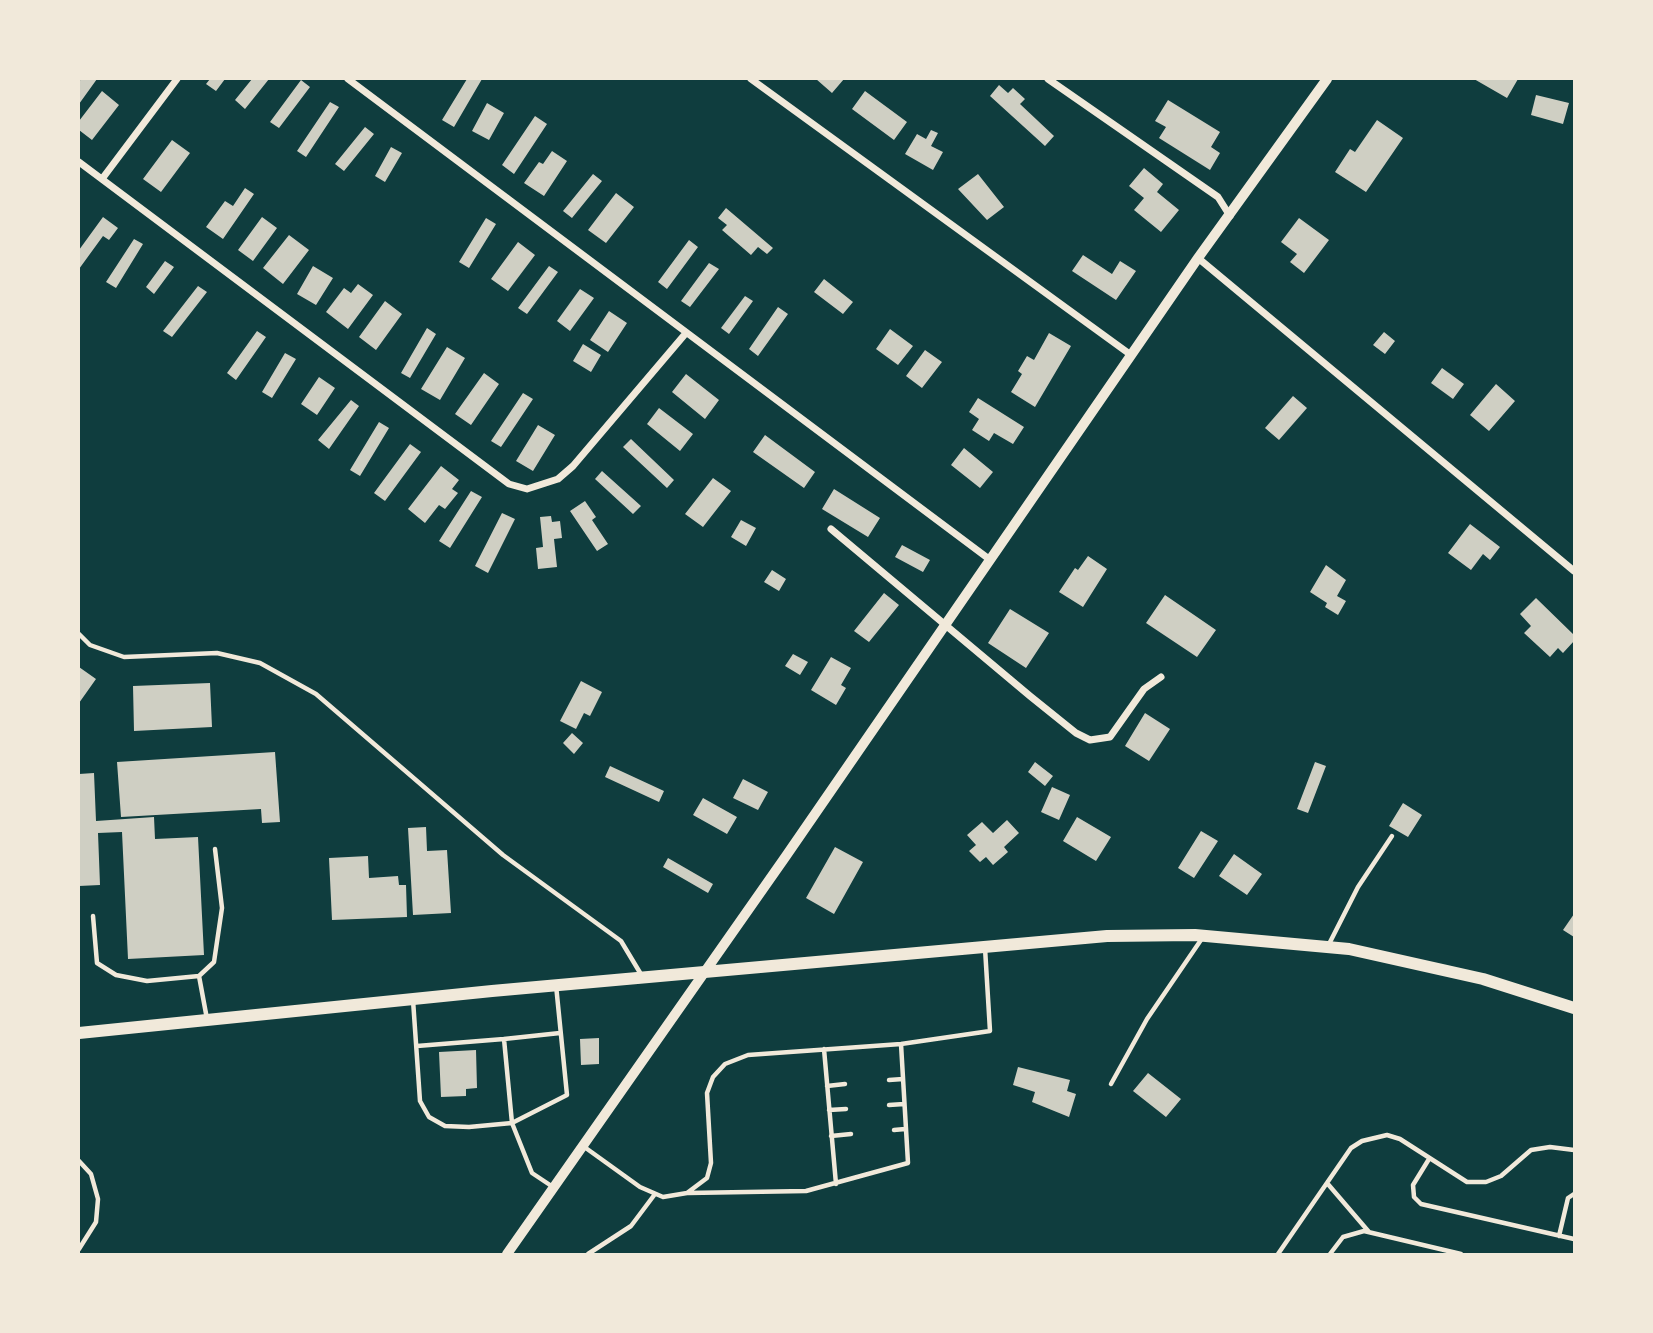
<!DOCTYPE html>
<style>
body{margin:0}
#map{position:relative;width:1653px;height:1333px;overflow:hidden;background:#0f3d3e;font-family:Barlow,sans-serif}
canvas{display:block}
.frame{position:absolute;inset:0;border:80px solid #f1e9da;pointer-events:none}
</style>
<div id="map">
<canvas width="1653" height="1333"></canvas>
<div class="frame"></div>
</div>
<script>
const context = document.querySelector('canvas').getContext('2d');
context.lineJoin = 'round';
function fill(path, color) {
  context.fillStyle = color;
  context.fill(path, 'evenodd');
}
function shape(rows) {
  const path = new Path2D();
  for (const r of rows) {
    path.moveTo(r[0], r[1]);
    for (let i = 2; i < r.length; i += 2) path.lineTo(r[i], r[i + 1]);
  }
  return path;
}
function trace(path, color, width, dash) {
  context.strokeStyle = color;
  context.lineWidth = width;
  context.lineCap = dash ? 'butt' : 'round';
  context.setLineDash(dash || []);
  context.stroke(path);
}
fill(shape([
 [81,79,97,79,79,104,79,82],
 [210,79,225,79,216,91,206,84],
 [252,79,269,79,245,109,235,100],
 [467,79,482,79,454,127,442,120],
 [816,79,844,79,832,93],
 [1474,79,1518,79,1507,98],
 [301,80,310,87,279,128,270,122],
 [999,85,1008,93,1013,88,1025,99,1020,104,1054,136,1045,146,990,96],
 [102,91,119,105,92,140,79,130,79,121],
 [865,91,907,122,894,140,852,109],
 [1536,95,1569,103,1563,124,1531,115],
 [1168,100,1220,132,1211,147,1220,153,1210,170,1159,138,1166,127,1155,121],
 [330,102,339,107,306,157,297,151],
 [487,103,504,113,489,140,472,131],
 [535,116,547,124,514,174,502,165],
 [1377,120,1403,138,1366,192,1335,172,1350,149,1355,152],
 [365,127,374,134,344,171,335,164],
 [931,130,938,133,931,146,943,152,933,170,905,154,917,134,926,139],
 [172,140,190,153,161,192,143,179],
 [391,147,402,153,385,182,375,176],
 [552,151,567,161,544,196,524,183,539,162,543,164],
 [1144,168,1163,184,1157,192,1179,210,1161,232,1134,210,1144,198,1129,186],
 [593,174,602,181,572,218,563,211],
 [978,174,1004,207,987,220,958,189],
 [245,188,254,194,223,239,206,227,225,201,233,206],
 [616,193,634,207,606,243,588,230],
 [726,208,773,248,767,254,758,247,751,255,722,230,727,225,718,218],
 [103,217,118,228,109,240,103,236,79,269,79,250],
 [262,217,277,228,253,261,238,250],
 [486,218,496,224,469,268,459,262],
 [1299,218,1329,240,1304,273,1290,262,1297,254,1281,242],
 [289,235,309,250,283,284,263,268],
 [134,239,143,244,116,288,106,282],
 [689,240,698,247,667,289,658,282],
 [518,242,535,255,508,291,491,279],
 [1083,255,1112,274,1120,261,1136,271,1116,300,1072,271],
 [165,261,174,267,154,294,146,287],
 [709,263,719,269,690,307,681,301],
 [313,266,333,278,316,305,297,294],
 [549,266,558,272,527,314,518,308],
 [824,279,853,302,843,314,814,292],
 [358,284,373,295,348,329,326,312,344,288,351,293],
 [198,286,207,292,172,337,163,331],
 [580,289,594,298,570,331,557,321],
 [745,296,753,301,729,334,721,328],
 [385,301,402,314,376,350,359,337],
 [778,307,788,314,758,356,749,349],
 [609,311,627,323,608,352,590,340],
 [427,328,436,334,410,378,401,373],
 [890,329,913,346,898,365,876,349],
 [257,331,266,337,236,380,227,373],
 [1384,332,1395,341,1385,354,1373,345],
 [1049,333,1071,346,1035,407,1011,392,1022,374,1018,371,1027,356,1034,360],
 [583,344,601,355,591,372,573,361],
 [447,347,465,358,440,400,421,389],
 [925,350,942,362,922,388,906,376],
 [285,353,296,359,272,398,262,392],
 [1442,368,1464,384,1453,399,1431,383],
 [484,373,499,384,471,425,455,414],
 [686,374,719,400,705,419,672,392],
 [319,377,335,388,317,415,301,404],
 [1496,384,1515,401,1489,431,1470,415],
 [523,393,533,399,501,447,491,441],
 [1293,396,1307,408,1279,440,1265,428],
 [978,398,1024,427,1013,444,994,433,989,441,972,430,979,419,969,412],
 [351,400,359,406,329,449,318,440],
 [659,408,693,434,680,451,647,424],
 [379,422,389,428,360,476,350,470],
 [538,425,555,435,533,471,516,461],
 [765,435,815,472,804,488,753,452],
 [631,439,674,480,667,488,623,447],
 [410,444,421,452,385,501,374,493],
 [964,448,993,472,980,488,951,465],
 [441,466,459,480,452,489,458,493,445,509,439,505,425,523,408,509],
 [602,471,641,506,633,514,595,479],
 [713,478,731,491,703,527,685,514],
 [834,489,880,518,868,537,822,509],
 [471,491,482,497,450,548,439,541],
 [585,501,596,517,592,520,608,544,597,551,570,511],
 [502,513,515,519,488,573,475,566],
 [551,516,552,522,560,521,562,538,554,539,557,567,538,569,536,548,543,547,540,517],
 [741,520,756,528,746,546,731,537],
 [1470,524,1500,547,1490,560,1483,554,1471,570,1448,553],
 [902,545,930,560,923,572,895,557],
 [1088,556,1107,569,1083,607,1059,592,1075,568,1078,570],
 [1326,565,1346,580,1337,596,1346,601,1338,615,1325,607,1327,603,1310,592],
 [772,570,786,579,779,591,764,582],
 [884,593,899,605,869,642,854,631],
 [1165,595,1216,630,1197,657,1146,623],
 [1536,598,1574,635,1574,641,1563,653,1558,648,1550,657,1524,633,1531,626,1520,614],
 [1010,609,1049,633,1026,668,988,643],
 [793,654,808,662,800,675,785,666],
 [831,657,851,668,841,685,846,688,836,705,811,690],
 [79,667,96,679,79,703],
 [581,681,602,692,590,716,584,713,576,729,560,721],
 [210,683,212,727,134,731,133,686],
 [1145,713,1170,729,1149,761,1125,746],
 [572,733,583,743,574,754,563,743],
 [275,752,280,822,262,823,261,809,121,817,117,762],
 [1035,762,1053,776,1045,786,1028,772],
 [1315,762,1326,766,1308,813,1297,809],
 [610,766,664,791,659,802,605,777],
 [94,773,96,821,154,817,155,839,198,837,204,955,128,959,122,832,98,833,100,885,79,886,79,774],
 [743,779,768,792,758,810,733,798],
 [1052,787,1070,795,1059,820,1041,812],
 [703,798,737,817,727,834,693,815],
 [1403,803,1422,815,1408,837,1389,826],
 [1077,817,1111,837,1096,861,1063,841],
 [1007,820,1019,833,1004,847,1008,852,993,865,986,857,980,862,969,851,976,845,967,835,982,822,993,833],
 [426,827,427,851,447,850,451,913,413,915,408,828],
 [1201,831,1218,841,1194,878,1178,868],
 [835,847,863,862,834,914,806,898],
 [1234,854,1262,874,1247,895,1219,876],
 [368,856,369,878,398,876,399,885,406,885,407,917,332,920,329,858],
 [668,858,713,884,708,893,663,867],
 [1574,914,1574,937,1563,930],
 [599,1038,599,1064,581,1065,580,1039],
 [476,1050,477,1088,466,1089,466,1096,441,1097,439,1052],
 [1018,1067,1070,1080,1067,1091,1076,1094,1069,1117,1032,1102,1035,1092,1013,1085],
 [1148,1073,1181,1099,1166,1117,1133,1091]
]), '#cfcfc3');
trace(shape([
 [79,634,90,645,124,657,217,653,260,663,316,694,503,855,621,941,642,976],
 [93,916,97,963,116,975,147,981,199,976],
 [1328,946,1358,887,1392,836],
 [413,1000,420,1101,429,1117,445,1126,469,1127,512,1123,567,1095,556,985],
 [207,1019,199,976,214,962,222,908,215,849],
 [417,1046,504,1039],
 [824,1049,836,1184],
 [889,1080,903,1079],
 [1111,1084,1147,1019,1203,937],
 [827,1086,845,1084],
 [889,1105,904,1104],
 [829,1110,846,1109],
 [894,1130,905,1129],
 [831,1136,851,1134],
 [583,1146,640,1187,663,1197,687,1193,707,1178,711,1163,707,1093,713,1077,725,1064,748,1055,901,1044,990,1031,985,948],
 [1429,1159,1413,1185,1414,1197,1421,1204,1574,1239],
 [79,1161,91,1174,98,1199,96,1222,79,1249],
 [1327,1183,1369,1232],
 [553,1187,532,1173,512,1123,504,1039,560,1033],
 [688,1193,806,1191,908,1163,901,1044],
 [1559,1236,1568,1198,1574,1194],
 [588,1254,631,1226,655,1194],
 [1278,1254,1351,1148,1362,1141,1387,1135,1400,1139,1467,1182,1486,1182,1501,1176,1531,1150,1550,1147,1574,1150],
 [1330,1254,1343,1237,1364,1231,1461,1254]
]), '#f1e9da', 4.5);
trace(shape([
 [348,79,989,559],
 [751,79,1131,355],
 [1048,79,1218,197,1230,216],
 [79,162,509,484,527,489,558,479,573,466,686,333],
 [102,179,177,79],
 [1198,258,1574,571],
 [831,529,1030,696,1076,733,1090,740,1110,737,1144,689,1161,677]
]), '#f1e9da', 7);
trace(shape([
 [507,1254,786,856,1198,258,1327,79]
]), '#f1e9da', 10);
trace(shape([
 [79,1033,492,991,1107,936,1195,935,1349,949,1483,979,1574,1008]
]), '#f1e9da', 12);
</script>
